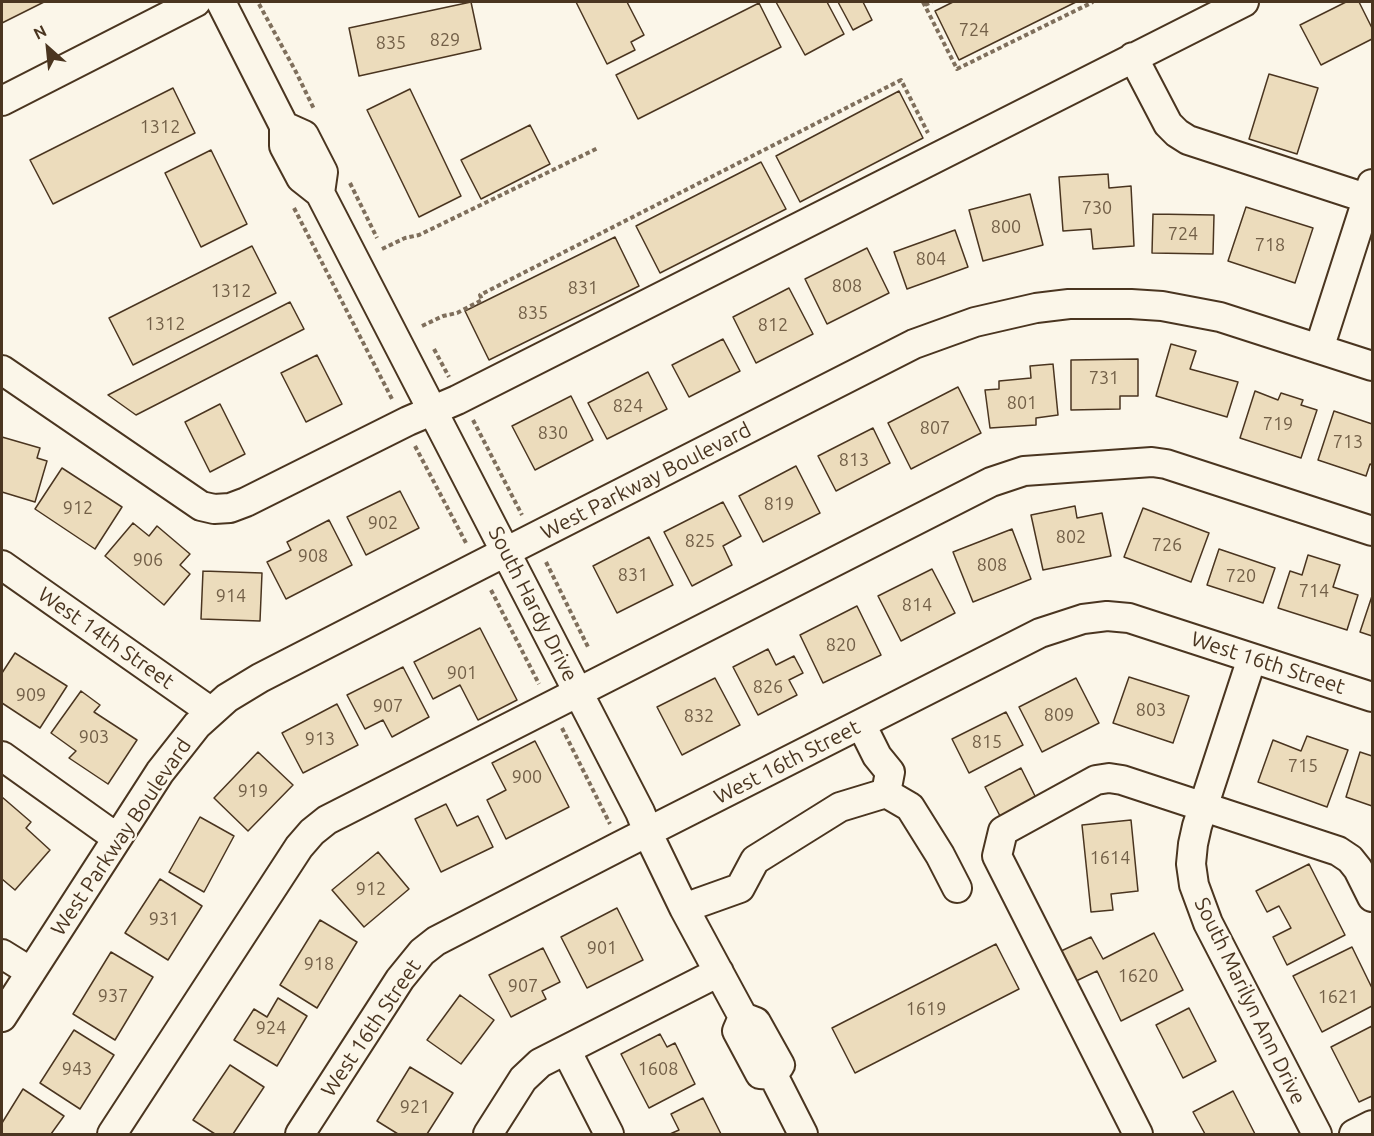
<!DOCTYPE html>
<style>
body{margin:0}
#map{position:relative;width:1374px;height:1136px;overflow:hidden;background:#fbf6e9;font-family:Ubuntu,sans-serif}
canvas{display:block}
.frame{position:absolute;inset:0;border:3px solid #4a3520;pointer-events:none}
.north{position:absolute;left:18px;top:18px;width:60px;height:60px;-webkit-text-stroke:4px #fbf6e9;paint-order:stroke;rotate:333deg;font-size:16px;font-weight:700;line-height:24px;text-align:center;color:#4a3520}
.north::after{content:'';display:block;margin:auto;width:21px;height:27px;background:#4a3520;clip-path:polygon(50% 0,100% 100%,50% 72%,0 100%)}
</style>
<div id="map">
<canvas width="1374" height="1136"></canvas>
<div class="frame"></div>
<div class="north">N</div>
</div>
<script>
const context = document.querySelector('canvas').getContext('2d');
context.lineJoin = 'round';
function fill(path, color) {
  context.fillStyle = color;
  context.fill(path, 'evenodd');
}
function shape(rows) {
  const path = new Path2D();
  for (const r of rows) {
    path.moveTo(r[0], r[1]);
    for (let i = 2; i < r.length; i += 2) path.lineTo(r[i], r[i + 1]);
  }
  return path;
}
function trace(path, color, width, dash) {
  context.strokeStyle = color;
  context.lineWidth = width;
  context.lineCap = dash ? 'butt' : 'round';
  context.setLineDash(dash || []);
  context.stroke(path);
}
function label(font, color, halo, rows, align = 'center') {
  context.font = font + ' Ubuntu,sans-serif';
  context.lineWidth = 4.5;
  context.setLineDash([]);
  context.textBaseline = 'middle';
  context.strokeStyle = halo;
  context.fillStyle = color;
  for (const [text, x, y, turn = 0] of rows) {
    context.save();
    context.translate(x, y);
    context.rotate((+turn || 0) * Math.PI / 180);
    context.textAlign = isNaN(turn) ? turn : align;
    if (halo) context.strokeText(text, 0, 0);
    context.fillText(text, 0, 0);
    context.restore();
  }
}
const building = shape([
 [2,2,44,2,2,23,2,2],
 [471,2,481,49,359,76,349,28,471,2],
 [576,2,627,2,644,35,631,42,635,50,607,64,576,2],
 [776,2,827,2,844,34,805,55,776,2],
 [838,2,863,2,872,20,853,30,838,2],
 [953,2,1076,2,959,60,935,11,953,2],
 [1346,2,1359,2,1372,28,1372,39,1321,65,1300,25,1346,2],
 [759,3,781,47,638,119,616,75,759,3],
 [1269,74,1318,88,1297,154,1249,139,1269,74],
 [173,88,195,133,53,204,30,160,173,88],
 [410,89,461,196,419,217,367,110,410,89],
 [899,91,923,138,800,202,776,156,899,91],
 [530,125,550,164,481,199,461,160,530,125],
 [211,150,247,224,201,247,165,173,211,150],
 [761,162,786,209,660,273,636,226,761,162],
 [1108,174,1109,188,1131,186,1134,246,1093,249,1091,229,1063,231,1059,177,1108,174],
 [1030,194,1043,245,983,261,969,210,1030,194],
 [1246,207,1313,228,1295,283,1228,261,1246,207],
 [1153,214,1214,215,1213,254,1152,253,1153,214],
 [955,230,968,267,907,289,894,252,955,230],
 [615,237,639,286,489,360,465,311,615,237],
 [252,246,276,293,133,365,109,318,252,246],
 [867,248,889,293,827,324,805,279,867,248],
 [789,288,813,334,756,363,733,317,789,288],
 [290,302,304,329,136,415,108,395,290,302],
 [723,339,740,371,689,397,672,365,723,339],
 [1171,344,1196,351,1190,369,1238,382,1227,417,1156,396,1171,344],
 [317,355,342,404,306,422,281,373,317,355],
 [1138,359,1138,396,1120,396,1120,409,1071,410,1071,360,1138,359],
 [1053,364,1058,415,1036,418,1036,425,990,428,985,390,999,389,999,381,1031,378,1030,366,1053,364],
 [648,372,667,409,607,439,588,403,648,372],
 [958,387,981,433,911,469,888,423,958,387],
 [1255,391,1278,400,1281,393,1303,400,1301,405,1317,410,1301,458,1240,438,1255,391],
 [571,396,593,440,535,470,512,426,571,396],
 [220,404,245,454,210,472,185,422,220,404],
 [1334,411,1372,424,1372,465,1370,464,1366,476,1318,460,1334,411],
 [873,428,890,463,836,491,818,456,873,428],
 [2,437,40,448,37,458,47,461,35,502,2,492,2,437],
 [796,466,820,513,763,542,739,496,796,466],
 [62,468,122,507,95,549,35,509,62,468],
 [400,491,419,528,366,555,347,517,400,491],
 [723,502,741,536,723,546,732,565,692,586,664,532,723,502],
 [1075,506,1077,518,1102,513,1111,556,1043,570,1031,515,1075,506],
 [1143,508,1209,533,1191,582,1124,557,1143,508],
 [329,520,352,565,286,599,267,562,291,550,287,542,329,520],
 [133,523,149,536,157,526,190,554,180,565,190,574,164,605,105,556,133,523],
 [1012,529,1031,579,973,602,953,552,1012,529],
 [649,537,673,585,617,613,593,566,649,537],
 [1219,549,1275,568,1263,603,1207,585,1219,549],
 [1308,555,1340,565,1333,587,1358,595,1347,630,1278,608,1290,571,1302,575,1308,555],
 [932,569,955,613,901,641,878,596,932,569],
 [203,571,262,573,260,621,201,619,203,571],
 [1372,596,1372,636,1360,632,1372,596],
 [857,606,881,655,823,683,800,635,857,606],
 [480,628,517,700,478,720,460,685,433,699,414,662,480,628],
 [768,649,776,665,794,656,803,673,789,680,797,695,758,715,733,667,768,649],
 [15,653,67,686,40,728,2,703,2,673,15,653],
 [403,667,429,717,392,737,383,720,365,729,347,695,403,667],
 [1129,677,1189,696,1173,743,1113,723,1129,677],
 [715,678,740,725,682,755,657,707,715,678],
 [1076,678,1099,723,1042,752,1019,707,1076,678],
 [81,691,100,705,94,712,137,740,108,784,69,758,76,751,51,733,81,691],
 [337,704,358,745,303,773,282,733,337,704],
 [1006,712,1023,745,969,773,952,739,1006,712],
 [1307,736,1348,750,1327,807,1258,782,1273,740,1301,751,1307,736],
 [535,741,569,807,506,839,487,800,506,790,492,763,535,741],
 [258,752,293,785,248,831,214,798,258,752],
 [1360,752,1372,756,1372,806,1346,797,1360,752],
 [1021,768,1036,798,1000,816,985,787,1021,768],
 [2,797,31,822,26,828,50,850,15,890,2,879,2,797],
 [446,804,457,826,478,816,493,847,441,872,415,819,446,804],
 [200,817,234,836,204,892,169,872,200,817],
 [1131,820,1138,891,1111,894,1113,910,1091,912,1082,825,1131,820],
 [378,852,409,889,364,927,332,890,378,852],
 [1309,864,1345,935,1287,965,1273,937,1291,928,1279,906,1267,912,1256,891,1309,864],
 [160,879,202,906,168,960,125,933,160,879],
 [617,908,643,960,587,988,561,937,617,908],
 [320,920,357,942,317,1008,280,985,320,920],
 [1154,933,1183,990,1121,1021,1097,971,1074,982,1059,952,1091,937,1103,959,1154,933],
 [996,944,1019,989,855,1073,832,1028,996,944],
 [1352,947,1372,988,1372,1006,1322,1032,1293,976,1352,947],
 [543,948,560,982,542,991,546,999,511,1017,489,975,543,948],
 [111,952,153,977,115,1040,73,1014,111,952],
 [460,995,494,1020,461,1064,427,1040,460,995],
 [278,998,307,1016,277,1066,234,1040,254,1009,267,1017,278,998],
 [1189,1008,1216,1061,1183,1078,1156,1025,1189,1008],
 [1372,1026,1372,1096,1359,1102,1331,1047,1372,1026],
 [74,1030,114,1055,80,1109,40,1083,74,1030],
 [660,1034,667,1047,675,1043,695,1084,649,1108,621,1054,660,1034],
 [230,1065,264,1087,233,1134,215,1134,193,1120,230,1065],
 [410,1067,453,1093,427,1134,398,1134,377,1121,410,1067],
 [23,1089,64,1116,51,1134,2,1134,2,1123,23,1089],
 [1233,1091,1255,1134,1205,1134,1193,1112,1233,1091],
 [703,1098,721,1134,670,1134,679,1130,671,1114,703,1098]
]);
fill(building, '#ecdcbc');
trace(building, '#4a3520', 1.5);
const minor = shape([
 [221,2,284,126,284,146,301,178,320,193,640,812,653,844,684,908,743,1017,756,1022,780,1065,773,1075],
 [1133,57,1168,124,1177,133,1188,140,1372,200],
 [2,101,196,2],
 [284,126,304,135,323,172,320,193],
 [1319,349,1372,184],
 [2,370,201,506,214,509,230,508,246,502,408,421,457,400,1244,2],
 [2,565,210,711],
 [1252,658,1197,826,1193,844,1191,864,1194,885,1208,923,1317,1134],
 [861,724,877,756,890,772,886,793],
 [2,756,117,838],
 [684,908,740,888,755,860,840,807,886,793,910,807,940,855,957,888],
 [2,954,31,972],
 [2,1017,160,772,197,725,227,698,260,678,478,566,914,344,975,322,1036,308,1069,304,1131,304,1162,306,1220,317,1372,366],
 [743,1017,737,1031,760,1074,773,1075],
 [566,1050,609,1134],
 [773,1075,803,1134],
 [112,1134,299,847,312,832,327,820,991,482,1024,471,1152,462,1166,464,1372,531],
 [300,1134,400,979,422,952,436,941,620,846,1040,633,1083,619,1107,616,1129,618,1372,697],
 [488,1134,523,1079,540,1063,719,972],
 [1138,1134,997,856,1003,831,1096,780,1109,778,1122,780,1338,851,1350,859,1358,869,1372,897],
 [1354,1134,1372,1125]
]);
trace(minor, '#4a3520', 32);
trace(shape([
 [923,2,957,69,1093,2],
 [259,4,296,72,314,109],
 [925,5,932,2],
 [350,183,377,238],
 [294,208,392,399],
 [382,249,405,238,419,235,598,148],
 [422,326,443,316,457,313,482,300,480,295,901,80,928,133],
 [434,349,449,377],
 [473,420,522,515],
 [415,446,466,543],
 [546,562,588,647],
 [491,590,539,684],
 [562,728,610,824]
]), '#7f6f5c', 4, [4.5, 3]);
trace(minor, '#fbf6e9', 28);
label('18px', '#725f47', null, [
 ["724",974,30],
 ["829",445,40],
 ["835",391,43],
 ["1312",160,127],
 ["730",1097,208],
 ["800",1006,227],
 ["724",1183,234],
 ["718",1270,245],
 ["804",931,259],
 ["808",847,286],
 ["831",583,288],
 ["1312",231,291],
 ["835",533,313],
 ["1312",165,324],
 ["812",773,325],
 ["731",1104,378],
 ["801",1022,403],
 ["824",628,406],
 ["719",1278,424],
 ["807",935,428],
 ["830",553,433],
 ["713",1348,442],
 ["813",854,460],
 ["819",779,504],
 ["912",78,508],
 ["902",383,523],
 ["802",1071,537],
 ["825",700,541],
 ["726",1167,545],
 ["908",313,556],
 ["906",148,560],
 ["808",992,565],
 ["831",633,575],
 ["720",1241,576],
 ["714",1314,591],
 ["914",231,596],
 ["814",917,605],
 ["820",841,645],
 ["901",462,673],
 ["826",768,687],
 ["909",31,695],
 ["907",388,706],
 ["803",1151,710],
 ["809",1059,715],
 ["832",699,716],
 ["903",94,737],
 ["913",320,739],
 ["815",987,742],
 ["715",1303,766],
 ["900",527,777],
 ["919",253,791],
 ["1614",1110,858],
 ["912",371,889],
 ["931",164,919],
 ["901",602,948],
 ["918",319,964],
 ["1620",1138,976],
 ["907",523,986],
 ["937",113,996],
 ["1621",1338,997],
 ["1619",926,1009],
 ["924",271,1028],
 ["943",77,1069],
 ["1608",658,1069],
 ["921",415,1107]
]);
label('21px', '#4a3520', '#fbf6e9', [
 ["West Parkway Boulevard",646,481,-27],
 ["South Hardy Drive",533,604,63],
 ["West 14th Street",106,638,35],
 ["West 16th Street",1268,663,18],
 ["West 16th Street",787,762,-27],
 ["West Parkway Boulevard",121,837,-56],
 ["South Marilyn Ann Drive",1250,1001,64],
 ["West 16th Street",371,1028,-56]
]);
</script>
